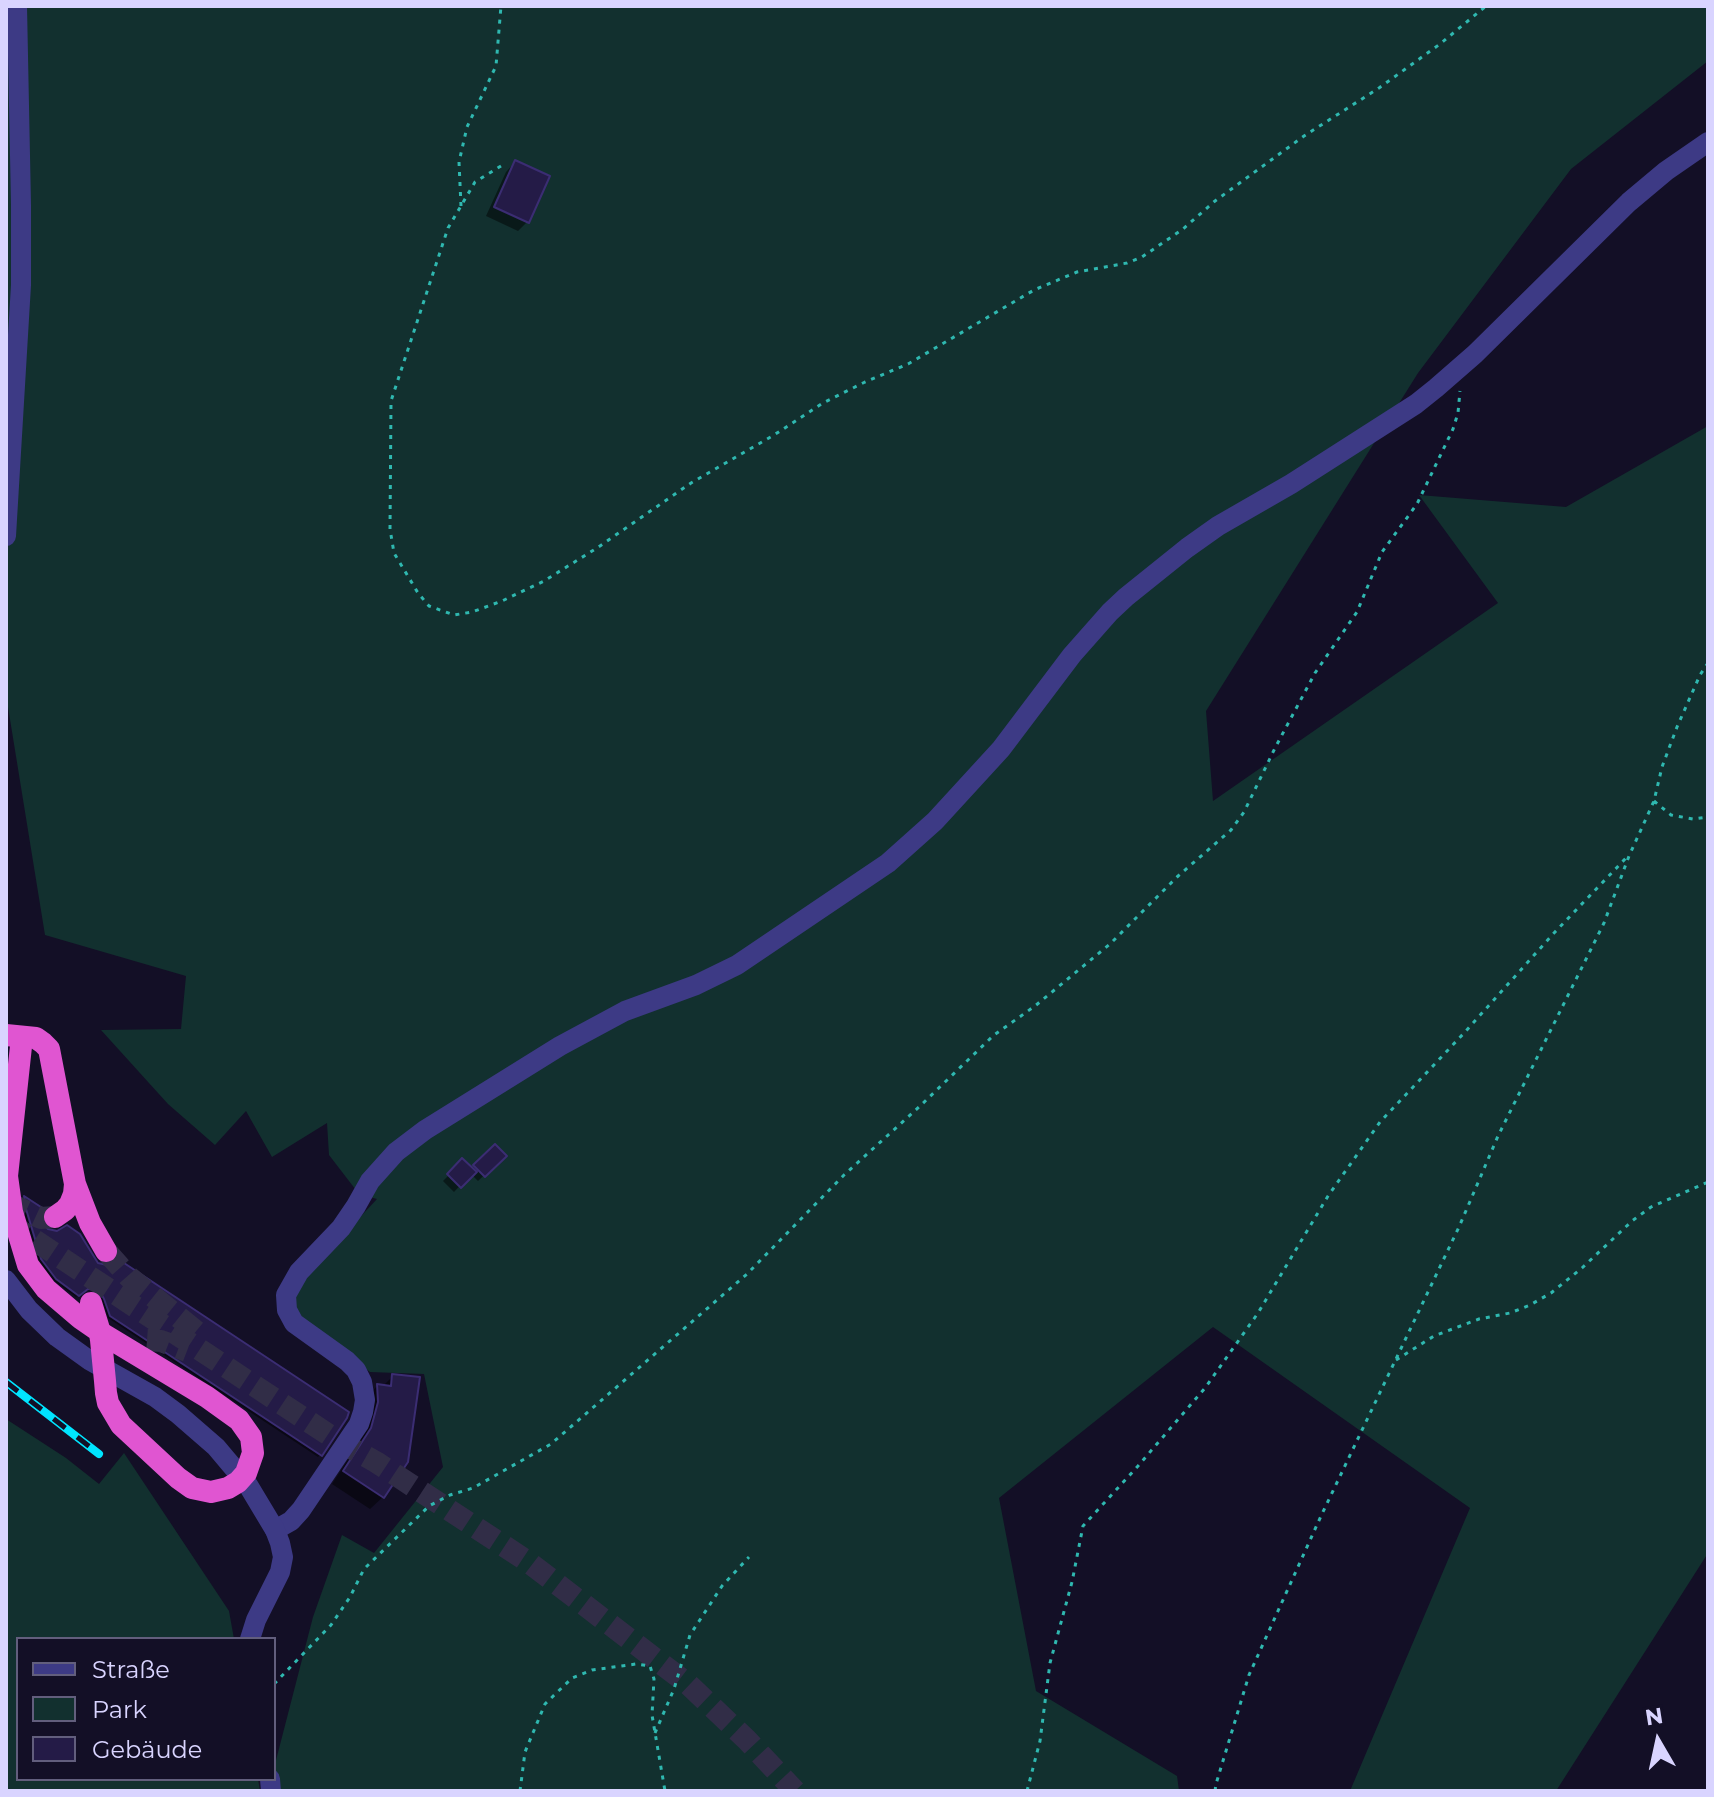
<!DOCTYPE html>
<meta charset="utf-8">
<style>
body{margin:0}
#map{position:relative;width:1714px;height:1797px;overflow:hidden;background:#130f26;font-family:Montserrat,sans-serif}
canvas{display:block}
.frame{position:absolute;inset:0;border:8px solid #d9d4ff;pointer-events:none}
.legend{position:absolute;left:16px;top:1637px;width:260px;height:144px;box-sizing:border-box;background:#130f26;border:2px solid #625e7d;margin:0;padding:10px 14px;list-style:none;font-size:24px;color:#d9d4ff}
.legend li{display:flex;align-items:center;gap:16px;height:40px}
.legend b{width:40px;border:2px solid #625e7d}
.north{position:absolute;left:1618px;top:1701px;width:80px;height:80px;-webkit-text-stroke:6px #130f26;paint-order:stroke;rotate:351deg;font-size:22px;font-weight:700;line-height:32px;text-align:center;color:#d9d4ff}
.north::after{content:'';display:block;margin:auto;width:28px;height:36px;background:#d9d4ff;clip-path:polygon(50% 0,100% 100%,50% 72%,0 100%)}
</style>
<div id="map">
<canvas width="1714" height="1797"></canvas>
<div class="frame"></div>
<ul class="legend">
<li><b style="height:10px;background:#3d3a85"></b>Straße</li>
<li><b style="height:22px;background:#12302f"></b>Park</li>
<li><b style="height:22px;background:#241b47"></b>Gebäude</li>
</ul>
<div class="north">N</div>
</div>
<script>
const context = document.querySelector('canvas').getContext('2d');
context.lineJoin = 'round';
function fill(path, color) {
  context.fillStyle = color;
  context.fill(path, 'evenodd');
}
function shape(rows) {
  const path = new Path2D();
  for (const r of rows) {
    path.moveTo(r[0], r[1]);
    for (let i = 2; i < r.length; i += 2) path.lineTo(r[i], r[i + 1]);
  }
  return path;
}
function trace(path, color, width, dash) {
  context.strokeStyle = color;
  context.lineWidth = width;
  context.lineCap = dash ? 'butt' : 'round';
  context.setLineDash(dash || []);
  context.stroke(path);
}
fill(shape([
 [6,6,1708,6,1708,61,1571,169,1418,373,1206,711,1213,801,1498,603,1419,495,1566,507,1708,426,1708,1553,1556,1791,1350,1791,1470,1508,1213,1327,999,1498,1036,1691,1177,1776,1179,1791,268,1791,274,1779,274,1768,313,1617,342,1535,374,1553,443,1467,424,1374,370,1372,298,1315,293,1295,308,1273,377,1199,359,1194,329,1155,327,1123,272,1157,246,1111,215,1145,168,1104,101,1030,181,1029,186,976,45,935,8,707,6,707],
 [6,1419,66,1458,99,1484,124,1453,229,1611,234,1639,18,1639,18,1779,258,1779,260,1791,6,1791]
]), '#12302f');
fill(shape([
 [515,162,527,222,518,231,486,216,506,172],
 [495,1147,504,1156,478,1181,471,1174,454,1192,443,1181,463,1161,471,1169],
 [24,1199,41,1210,39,1219,41,1225,97,1264,345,1417,320,1455,318,1457,108,1318,103,1302,98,1294,92,1291,83,1291,76,1297,54,1281,39,1261,24,1212,23,1201],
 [393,1376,383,1497,370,1509,332,1484,359,1443,366,1416,365,1399,377,1386,382,1387]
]), '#0007');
const building = shape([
 [515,160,550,176,529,223,494,207,515,160],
 [495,1144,507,1156,485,1177,473,1165,495,1144],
 [462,1158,477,1172,461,1188,447,1174,462,1158],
 [24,1196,44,1209,41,1219,43,1224,48,1229,57,1231,67,1225,80,1234,98,1263,107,1265,112,1263,118,1259,349,1412,347,1418,322,1456,110,1316,104,1299,100,1292,95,1290,88,1289,79,1296,56,1279,41,1259,26,1209,24,1196],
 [392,1374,420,1377,408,1462,384,1498,343,1471,371,1428,378,1402,377,1384,391,1386,392,1374]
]);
fill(building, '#241b47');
trace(building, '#3b2d73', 2);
trace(shape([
 [6,1202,41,1218,55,1217],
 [7,1222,335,1439,376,1462,527,1561,688,1684,747,1740,795,1791],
 [106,1251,129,1277,202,1336],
 [147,1340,161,1341,187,1351]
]), '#312d47', 22, [22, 11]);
trace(shape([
 [501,166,475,182,448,228,391,401,390,529,394,553,418,593,429,606,454,615,472,612,502,601,544,581,597,548,691,483,774,435,823,403,865,382,908,364,1034,290,1077,272,1127,263,1142,257,1183,229,1215,201,1304,136,1379,88,1440,44,1486,6],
 [461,206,459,162,467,127,496,66,501,6],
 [1654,801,1671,815,1693,819,1708,817],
 [1396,1360,1434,1336,1479,1319,1510,1313,1530,1305,1551,1293,1582,1268,1632,1221,1651,1207,1708,1182],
 [274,1684,331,1625,350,1597,364,1569,429,1506,450,1495,473,1488,551,1444,747,1274,844,1175,919,1107,994,1035,1035,1006,1110,944,1177,877,1231,830,1244,812,1275,748,1315,673,1357,612,1382,552,1417,504,1453,429,1458,413,1460,391],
 [655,1733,674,1689,690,1635,722,1586,749,1557],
 [520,1791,525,1752,545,1704,572,1678,592,1670,636,1664,650,1666,654,1679,652,1715,665,1791],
 [1027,1791,1040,1741,1050,1663,1072,1582,1083,1526,1138,1466,1205,1388,1258,1313,1328,1196,1380,1122,1465,1032,1554,933,1626,858],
 [1215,1791,1216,1784,1249,1675,1321,1516,1459,1227,1498,1136,1604,923,1629,856,1654,801,1662,767,1677,727,1700,675,1708,663]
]), '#2fb8b0', 3, [4, 6]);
trace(shape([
 [6,536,21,285,21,205,17,6],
 [275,1530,291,1521,301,1510,359,1424,363,1412,365,1400,362,1382,356,1370,347,1361,294,1323,287,1310,286,1295,299,1272,341,1228,356,1206,370,1181,396,1152,425,1130,560,1046,625,1011,696,985,737,965,888,863,935,821,1001,749,1072,655,1110,612,1126,597,1187,548,1218,526,1291,484,1416,404,1436,388,1475,354,1629,202,1666,171,1708,142]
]), '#3d3a85', 20);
trace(shape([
 [6,1280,29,1310,57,1337,89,1360,155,1397,178,1414,216,1447,248,1485,275,1530,280,1543,283,1557,280,1572,256,1620,250,1639],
 [270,1779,271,1791]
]), '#3d3a85', 20);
trace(shape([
 [6,1035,36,1038,43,1043,49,1049,75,1184,90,1223,106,1251],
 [22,1037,7,1176,12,1212,28,1265,46,1289,80,1318,106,1336,207,1397,239,1420,251,1437,253,1453,246,1473,238,1482,228,1488,211,1492,192,1488,178,1478,121,1425,108,1403,106,1393,105,1381,101,1340,100,1334,99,1329,91,1303],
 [55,1217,65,1210,70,1204,74,1194,75,1184]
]), '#e055d1', 22);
const rail = shape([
 [6,1382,99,1454]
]);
trace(rail, '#00e5ff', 8);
trace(rail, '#130f26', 5, [15]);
</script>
